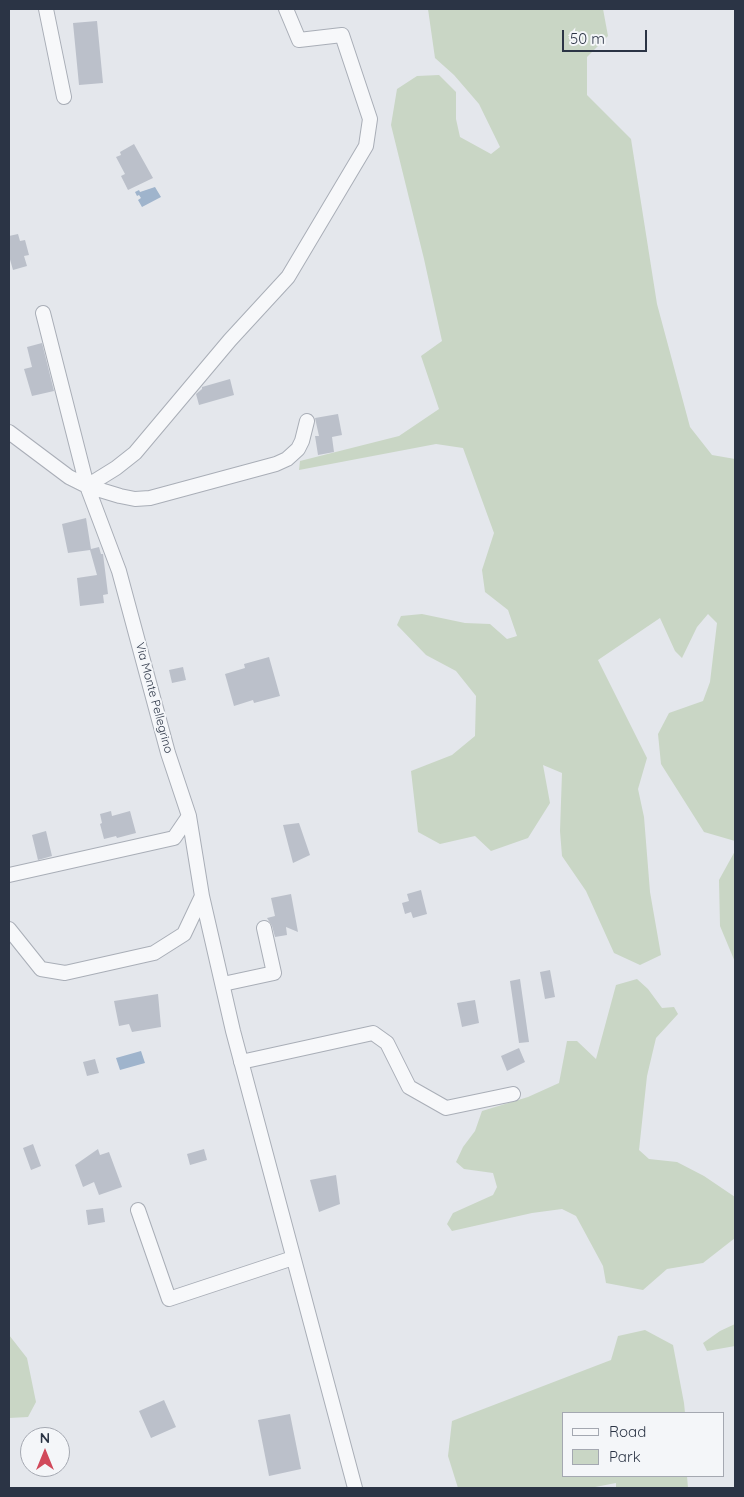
<!DOCTYPE html>
<style>
body{margin:0}
#map{position:relative;width:744px;height:1497px;overflow:hidden;background:#e4e7ec;font-family:Quicksand,sans-serif}
canvas{display:block}
.frame{position:absolute;inset:0;border:10px solid #2b3445;pointer-events:none}
.legend{position:absolute;left:562px;top:1412px;width:162px;height:65px;box-sizing:border-box;background:#f4f6f9;border:1px solid #a4a8b1;margin:0;padding:6px 9px;list-style:none;font-size:15px;color:#2b3445}
.legend li{display:flex;align-items:center;gap:10px;height:25px}
.legend b{width:25px;border:1px solid #a4a8b1}
.north{position:absolute;left:20px;top:1427px;width:50px;height:50px;box-sizing:border-box;background:#f4f6f9;border:1px solid #a4a8b1;border-radius:50%;rotate:0deg;font-size:14px;font-weight:700;line-height:20px;text-align:center;color:#2b3445}
.north::after{content:'';display:block;margin:auto;width:18px;height:22px;background:#d1495b;clip-path:polygon(50% 0,100% 100%,50% 72%,0 100%)}
.scale{position:absolute;left:562px;top:30px;width:85px;height:22px;box-sizing:border-box;border:2px solid #2b3445;border-top:0;padding-left:6px;font-size:15px;line-height:18px;white-space:nowrap;color:#2b3445;-webkit-text-stroke:4px #f4f6f9;paint-order:stroke}
</style>
<div id="map">
<canvas width="744" height="1497"></canvas>
<div class="frame"></div>
<ul class="legend">
<li><b style="height:6px;background:#f7f8fa"></b>Road</li>
<li><b style="height:14px;background:#c9d6c5"></b>Park</li>
</ul>
<div class="north">N</div>
<div class="scale">50 m</div>
</div>
<script>
const context = document.querySelector('canvas').getContext('2d');
context.lineJoin = 'round';
function fill(path, color) {
  context.fillStyle = color;
  context.fill(path, 'evenodd');
}
function shape(rows) {
  const path = new Path2D();
  for (const r of rows) {
    path.moveTo(r[0], r[1]);
    for (let i = 2; i < r.length; i += 2) path.lineTo(r[i], r[i + 1]);
  }
  return path;
}
function trace(path, color, width, dash) {
  context.strokeStyle = color;
  context.lineWidth = width;
  context.lineCap = dash ? 'butt' : 'round';
  context.setLineDash(dash || []);
  context.stroke(path);
}
function label(font, color, halo, rows, align = 'center') {
  context.font = font + ' Quicksand,sans-serif';
  context.lineWidth = 4;
  context.setLineDash([]);
  context.textBaseline = 'middle';
  context.strokeStyle = halo;
  context.fillStyle = color;
  for (const [text, x, y, turn = 0] of rows) {
    context.save();
    context.translate(x, y);
    context.rotate((+turn || 0) * Math.PI / 180);
    context.textAlign = isNaN(turn) ? turn : align;
    if (halo) context.strokeText(text, 0, 0);
    context.fillText(text, 0, 0);
    context.restore();
  }
}
fill(shape([
 [428,9,603,9,608,36,587,57,587,95,631,139,657,304,690,427,712,455,735,459,735,841,704,832,661,764,658,734,669,713,703,701,710,682,717,623,708,614,697,627,682,658,675,651,660,618,598,660,647,758,638,789,644,817,650,892,661,955,640,965,614,953,586,891,562,856,560,831,562,773,543,765,550,803,528,838,491,851,475,836,440,844,418,832,411,771,452,755,475,736,476,696,456,671,426,655,397,625,401,616,422,614,465,623,490,624,507,639,517,636,508,610,485,592,482,570,494,533,463,448,436,444,299,470,300,461,399,436,439,409,421,356,442,341,424,259,391,125,397,89,417,76,439,75,456,92,456,119,460,137,491,154,500,147,479,104,454,75,435,58],
 [735,851,735,962,720,926,719,880],
 [637,979,648,989,662,1008,674,1007,678,1014,656,1038,647,1076,639,1150,649,1159,677,1162,704,1176,735,1197,735,1238,703,1263,667,1269,643,1290,606,1283,603,1266,576,1216,562,1209,532,1213,452,1231,447,1224,453,1213,493,1195,497,1187,493,1173,464,1169,456,1162,463,1147,475,1131,482,1111,528,1097,559,1083,567,1041,577,1041,596,1059,616,985],
 [735,1324,735,1346,707,1351,703,1343,720,1331],
 [645,1330,673,1345,684,1403,685,1413,563,1413,563,1476,687,1476,688,1488,616,1488,616,1483,590,1488,458,1488,448,1456,452,1421,611,1360,618,1336],
 [9,1335,27,1358,36,1402,28,1417,9,1418]
]), '#c9d6c5');
fill(shape([
 [155,187,161,197,142,207,138,200,141,198,139,195,137,196,135,192,139,190,140,192],
 [141,1051,145,1063,120,1070,116,1058]
]), '#9fb4cc');
fill(shape([
 [97,21,103,83,79,85,73,23],
 [134,144,153,178,128,190,121,176,125,174,116,157,121,155,120,152],
 [18,234,20,241,25,240,29,255,24,256,27,266,13,270,9,256,9,236],
 [42,343,54,391,32,396,24,369,32,367,27,347],
 [230,379,234,395,199,405,196,394,202,389,202,387],
 [338,414,342,435,332,437,334,452,318,455,315,436,319,436,315,418],
 [86,518,91,549,99,547,101,554,103,554,108,594,103,595,104,603,80,606,77,578,97,575,90,550,68,553,62,524],
 [269,657,280,696,254,703,253,700,234,706,225,674,245,668,244,664],
 [183,667,186,680,172,683,169,670],
 [111,811,112,816,130,811,136,833,117,838,116,836,104,839,100,824,102,823,100,814],
 [299,823,310,855,293,863,283,825],
 [46,831,52,856,38,860,32,835],
 [421,890,427,914,413,918,411,912,405,914,402,903,409,901,407,894],
 [291,894,298,932,286,927,287,935,275,937,272,926,267,918,275,916,271,898],
 [550,970,555,997,545,999,540,972],
 [520,979,529,1042,519,1043,510,981],
 [158,994,161,1027,132,1032,129,1024,119,1026,114,1001],
 [475,1000,479,1023,462,1027,457,1003],
 [519,1048,525,1062,507,1071,501,1056],
 [95,1059,99,1073,87,1076,83,1062],
 [33,1144,41,1166,31,1170,23,1148],
 [98,1149,100,1155,109,1152,122,1187,99,1195,94,1182,83,1187,75,1165],
 [204,1149,207,1160,190,1165,187,1154],
 [336,1175,340,1204,319,1212,310,1180],
 [103,1208,105,1222,88,1225,86,1210],
 [164,1400,176,1427,151,1438,139,1411],
 [290,1414,301,1469,269,1476,258,1420]
]), '#bbc0ca');
const minor = shape([
 [46,9,64,97],
 [43,313,87,486],
 [9,432,69,477,87,486,119,571,168,753,189,816,174,838,9,875],
 [87,486,116,468,135,453,230,340,288,277,366,146,370,119,342,35,299,40,286,9],
 [87,486,120,496,135,499,150,498,276,464,287,459,298,449,302,441,307,421],
 [189,816,202,896,233,1031,355,1488],
 [9,929,41,969,65,973,154,953,184,934,202,896],
 [223,984,274,973,264,928],
 [241,1062,373,1033,387,1043,409,1087,446,1108,513,1094],
 [138,1210,169,1299,293,1258]
]);
trace(minor, '#a9aeb7', 16);
trace(minor, '#f7f8fa', 14);
label('12px', '#2b3445', '#f4f6f9', [
 ["Via Monte Pellegrino",154,698,75]
]);
</script>
